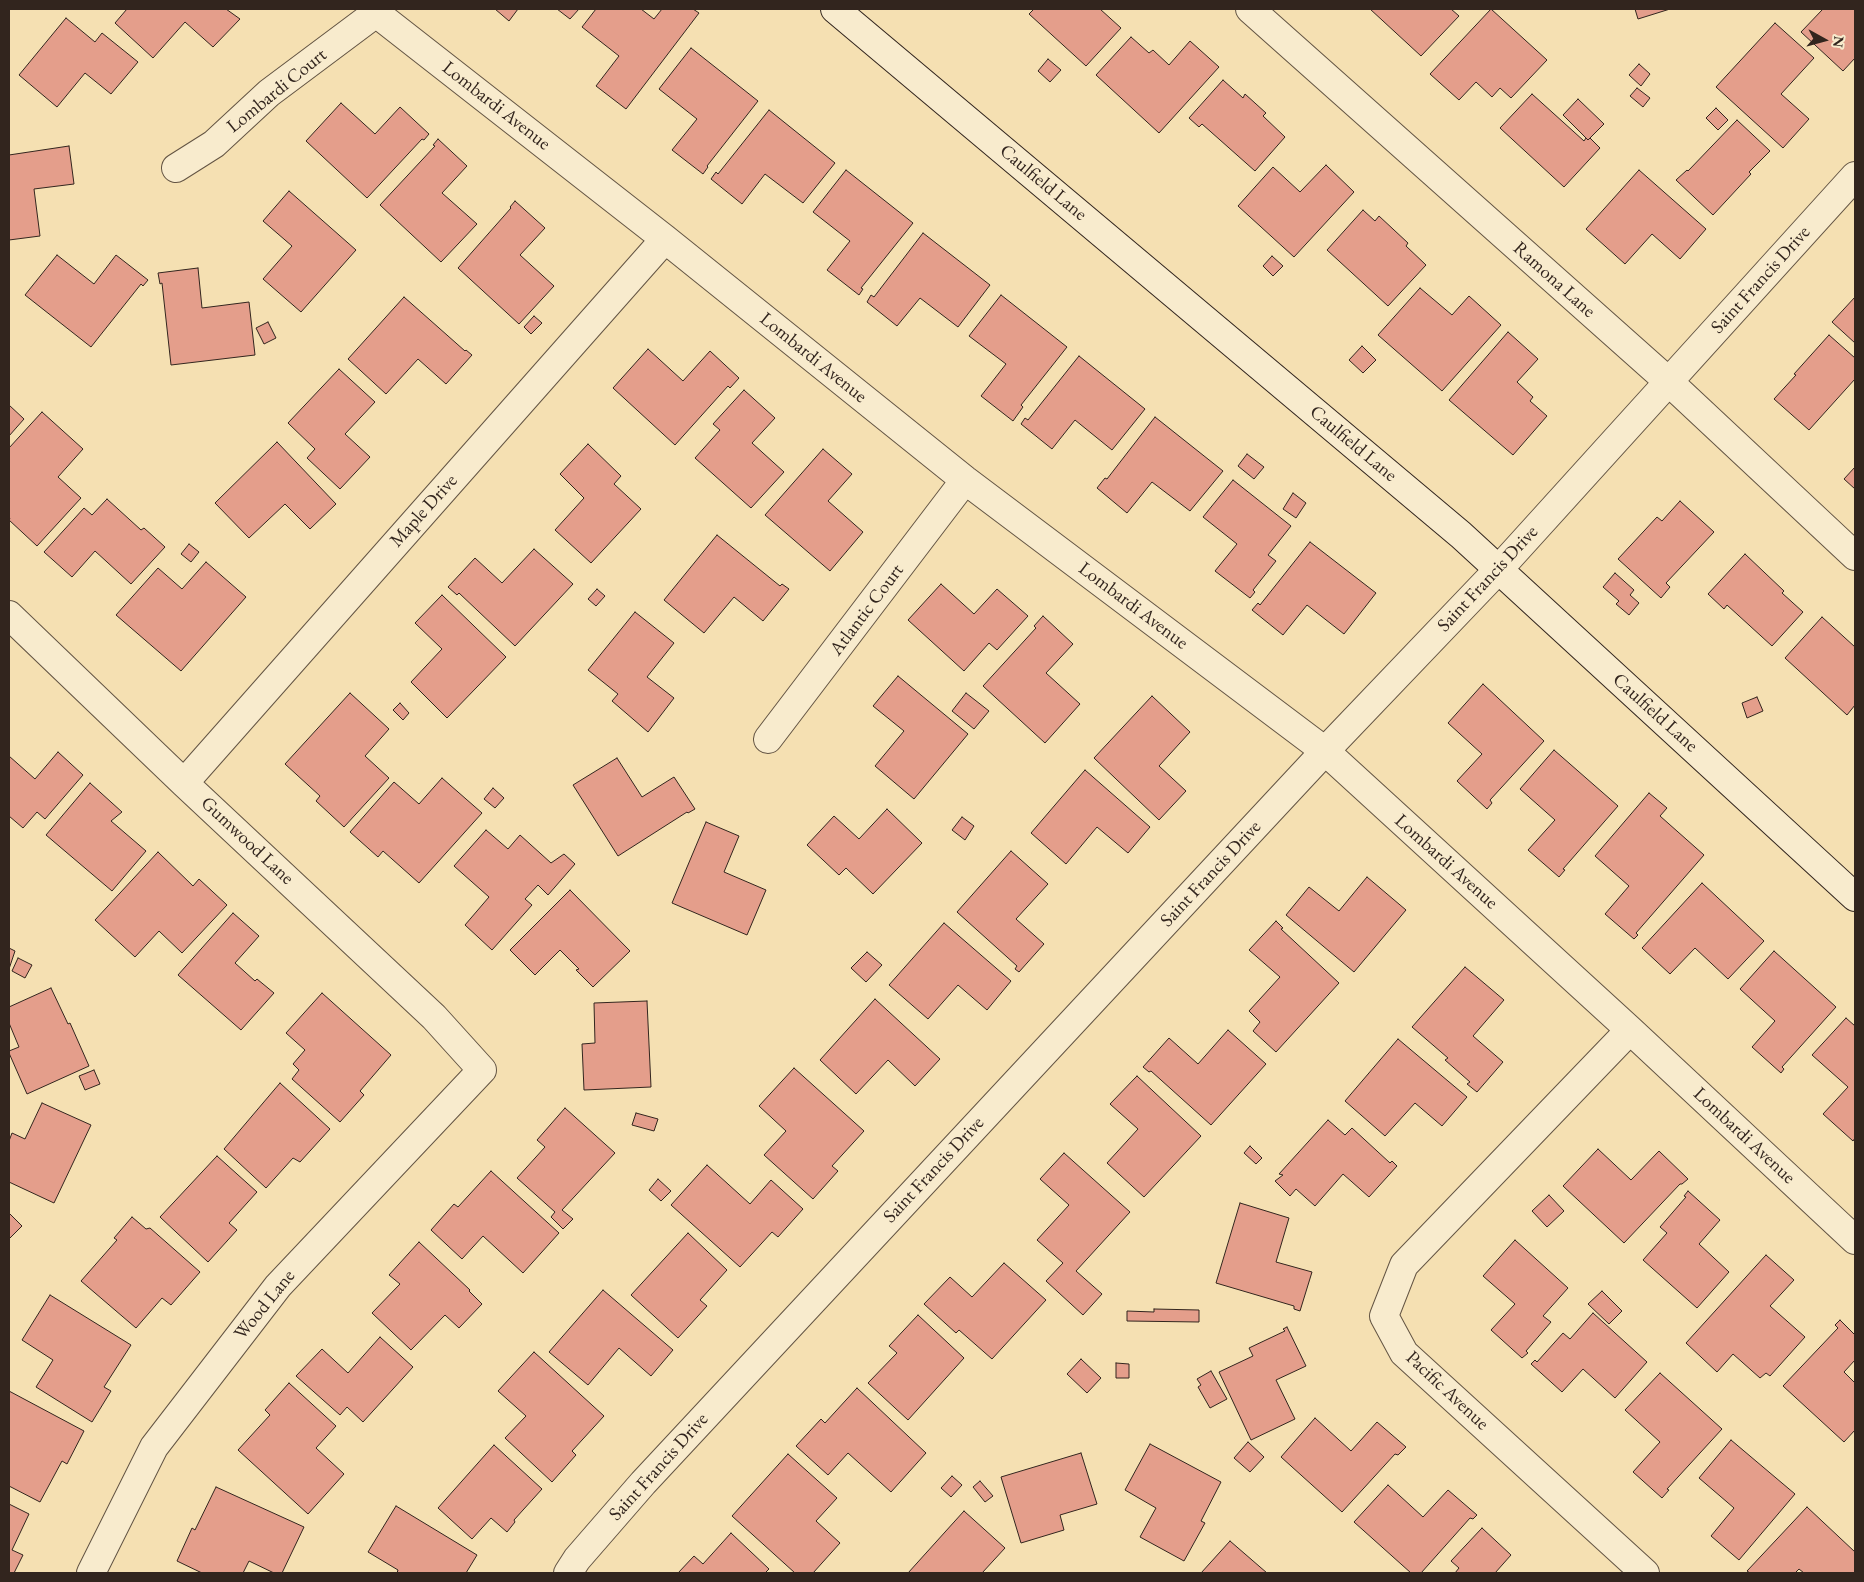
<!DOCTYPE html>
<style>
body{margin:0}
#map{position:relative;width:1864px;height:1582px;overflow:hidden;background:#f5e0b2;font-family:"EB Garamond",serif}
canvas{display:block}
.frame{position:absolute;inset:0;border:10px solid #32251e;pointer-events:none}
.north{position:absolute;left:1799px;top:15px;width:50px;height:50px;-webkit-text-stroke:4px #f8ebcd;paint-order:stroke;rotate:97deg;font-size:14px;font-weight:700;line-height:20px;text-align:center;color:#32251e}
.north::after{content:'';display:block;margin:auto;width:18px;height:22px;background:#32251e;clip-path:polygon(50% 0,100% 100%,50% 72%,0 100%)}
</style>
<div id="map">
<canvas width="1864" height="1582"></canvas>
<div class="frame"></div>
<div class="north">N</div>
</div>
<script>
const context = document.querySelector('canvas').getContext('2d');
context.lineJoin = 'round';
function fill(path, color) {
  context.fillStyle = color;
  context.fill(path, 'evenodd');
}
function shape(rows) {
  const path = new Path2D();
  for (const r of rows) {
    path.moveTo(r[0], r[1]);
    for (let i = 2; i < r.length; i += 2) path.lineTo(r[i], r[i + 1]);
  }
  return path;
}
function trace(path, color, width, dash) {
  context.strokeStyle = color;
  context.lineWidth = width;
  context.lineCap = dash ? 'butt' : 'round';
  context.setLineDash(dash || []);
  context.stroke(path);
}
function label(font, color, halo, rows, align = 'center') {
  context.font = font + ' "EB Garamond",serif';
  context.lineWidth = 4;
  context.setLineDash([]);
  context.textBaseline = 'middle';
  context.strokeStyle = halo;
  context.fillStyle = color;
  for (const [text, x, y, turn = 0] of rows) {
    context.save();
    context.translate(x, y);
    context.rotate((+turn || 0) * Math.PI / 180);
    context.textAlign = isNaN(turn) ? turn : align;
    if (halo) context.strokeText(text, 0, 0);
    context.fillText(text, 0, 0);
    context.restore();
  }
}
const building = shape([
 [127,9,226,9,240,19,213,47,185,22,153,58,115,23,127,9],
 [495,9,518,9,509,21,495,9],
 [557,9,579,9,570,19,557,9],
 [596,9,641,9,654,19,662,9,693,9,699,13,626,109,596,86,619,56,582,27,596,9],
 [1034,9,1100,9,1121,28,1086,66,1029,14,1034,9],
 [1370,9,1451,9,1459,16,1421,56,1370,9],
 [1491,9,1547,60,1511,98,1500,88,1492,97,1476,82,1459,100,1430,74,1491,9],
 [1635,9,1670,9,1638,19,1635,9],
 [1823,9,1855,9,1855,58,1843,71,1801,32,1823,9],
 [66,18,95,42,102,33,138,62,111,94,85,73,57,107,19,75,66,18],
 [1775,23,1814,58,1781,94,1809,119,1783,148,1716,87,1775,23],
 [1131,37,1149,53,1153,50,1169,65,1190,41,1219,67,1159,133,1096,75,1131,37],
 [691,48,758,101,707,166,708,167,703,174,672,150,697,119,659,89,691,48],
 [1048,59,1061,70,1050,82,1038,71,1048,59],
 [1639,64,1650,74,1641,86,1629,75,1639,64],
 [1223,80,1243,98,1245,94,1266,113,1263,116,1285,137,1255,171,1202,124,1199,127,1189,118,1223,80],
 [1637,88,1650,98,1643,107,1630,96,1637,88],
 [1532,94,1584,141,1586,138,1588,140,1590,138,1600,148,1564,187,1500,128,1532,94],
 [1578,99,1604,124,1588,140,1563,115,1578,99],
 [341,103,375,134,400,107,429,134,424,140,422,139,367,198,306,141,341,103],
 [1716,108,1728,120,1718,130,1706,118,1716,108],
 [769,110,835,163,803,203,765,174,742,204,711,179,716,172,718,174,769,110],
 [1737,120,1770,151,1749,172,1751,174,1713,215,1676,180,1687,170,1688,171,1737,120],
 [438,139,467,166,442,193,477,224,441,262,380,205,435,146,433,145,438,139],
 [69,146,74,184,34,189,40,236,9,240,9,155,69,146],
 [1326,165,1354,192,1294,257,1238,206,1273,167,1300,192,1326,165],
 [846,170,913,223,861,288,863,289,859,295,827,270,850,241,813,212,846,170],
 [1639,170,1706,229,1680,259,1652,234,1625,264,1586,229,1639,170],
 [289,191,356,250,301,312,263,279,292,246,263,221,289,191],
 [515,201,545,228,520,255,554,286,519,324,458,268,511,208,510,207,515,201],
 [1363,210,1375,221,1379,216,1408,243,1406,246,1426,265,1388,306,1327,250,1363,210],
 [923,233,990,285,958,327,920,298,897,326,867,302,871,295,874,297,923,233],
 [57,255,94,284,116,255,148,280,143,286,141,284,91,347,25,295,57,255],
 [1272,256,1283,266,1273,276,1263,266,1272,256],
 [198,268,202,308,249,302,255,355,171,365,162,283,160,284,158,273,198,268],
 [1420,288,1452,315,1469,296,1501,325,1442,391,1378,335,1420,288],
 [1001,295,1067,347,1021,405,1023,407,1013,421,981,396,1006,364,969,336,1001,295],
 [404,297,465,351,466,350,472,355,446,384,418,359,386,394,348,359,404,297],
 [1855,297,1855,343,1832,322,1855,297],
 [534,316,542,323,531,334,524,327,534,316],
 [268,322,276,338,264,344,256,328,268,322],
 [1508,332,1538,359,1517,382,1533,397,1530,401,1547,416,1513,455,1449,400,1508,332],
 [1829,335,1855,358,1855,379,1809,430,1774,399,1796,375,1794,374,1829,335],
 [1362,346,1376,360,1363,373,1349,360,1362,346],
 [648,349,683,381,710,351,739,378,730,388,728,386,675,445,613,388,648,349],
 [1079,356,1145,409,1112,450,1075,420,1052,449,1021,424,1025,418,1028,420,1079,356],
 [339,369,375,402,345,434,370,457,340,489,307,458,315,449,288,423,339,369],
 [744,390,775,418,752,443,784,472,751,508,695,458,720,430,713,424,744,390],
 [9,405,24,419,9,436,9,405],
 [42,412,83,449,58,477,81,498,37,546,9,520,10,518,9,517,9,448,42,412],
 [1155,417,1223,471,1190,511,1152,482,1127,513,1097,488,1105,478,1107,479,1155,417],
 [277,442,336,504,310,529,285,504,249,538,215,503,277,442],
 [588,444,621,476,614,484,641,509,591,563,555,530,584,498,560,474,588,444],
 [823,449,852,474,828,501,863,532,830,571,765,515,823,449],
 [1247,454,1264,467,1254,479,1238,466,1247,454],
 [1855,467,1855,489,1844,479,1855,467],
 [1233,480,1291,526,1268,555,1276,561,1253,590,1255,592,1250,598,1215,571,1237,544,1203,517,1233,480],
 [1293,493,1306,503,1296,518,1283,509,1293,493],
 [107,499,141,530,144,528,165,547,131,584,95,551,72,577,44,552,84,508,92,515,107,499],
 [1680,501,1714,532,1666,583,1670,587,1661,598,1618,559,1657,517,1662,521,1680,501],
 [717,535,780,586,782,584,789,589,763,621,734,597,704,633,664,600,717,535],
 [1310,542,1376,593,1344,634,1307,605,1283,635,1252,610,1258,603,1260,605,1310,542],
 [189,544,199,552,191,562,181,554,189,544],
 [534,549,573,584,515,646,459,593,457,595,448,587,475,558,502,583,534,549],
 [1745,554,1784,591,1782,593,1803,612,1772,646,1727,605,1724,609,1708,594,1745,554],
 [206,562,246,597,181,671,116,615,158,568,182,589,206,562],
 [1615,573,1634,590,1630,595,1639,603,1629,615,1616,604,1619,601,1603,587,1615,573],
 [941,584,974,614,997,589,1028,616,997,650,989,643,964,671,908,620,941,584],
 [597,589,605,596,596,606,588,599,597,589],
 [442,595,506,657,447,718,411,682,442,649,415,623,442,595],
 [635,612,674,643,647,677,674,698,648,732,612,701,618,694,588,670,635,612],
 [1043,616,1073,644,1046,673,1080,704,1045,743,983,686,1036,628,1034,626,1043,616],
 [1822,617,1855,647,1855,705,1847,715,1785,658,1822,617],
 [898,676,968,734,914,799,875,766,904,731,873,706,898,676],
 [1483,684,1544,741,1490,800,1492,803,1487,809,1457,781,1482,754,1448,723,1483,684],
 [350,693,389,729,365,756,389,778,344,827,316,801,320,796,285,764,350,693],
 [966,693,989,711,974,729,952,711,966,693],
 [1152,696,1190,732,1159,766,1186,791,1159,820,1094,758,1152,696],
 [1757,697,1763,711,1747,718,1742,703,1757,697],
 [400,703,409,713,403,720,393,710,400,703],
 [1554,750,1618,806,1563,869,1565,870,1559,877,1528,850,1555,820,1520,789,1554,750],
 [58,752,83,775,45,819,37,812,23,828,9,816,9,756,35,779,58,752],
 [617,758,642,797,674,777,695,809,688,813,687,812,618,856,573,785,617,758],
 [1085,770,1150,827,1128,853,1097,827,1066,864,1031,833,1085,770],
 [442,778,482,813,419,883,383,851,378,857,350,832,394,782,419,804,442,778],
 [90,783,122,812,111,821,146,851,112,891,46,835,90,783],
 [493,788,504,798,495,808,484,799,493,788],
 [1649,793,1667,808,1660,816,1704,855,1636,933,1638,935,1634,939,1605,914,1629,886,1595,856,1649,793],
 [887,809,922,843,873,894,846,868,839,875,807,845,834,816,859,839,887,809],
 [962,817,974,826,965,840,952,830,962,817],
 [706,822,739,836,724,872,766,890,747,935,672,903,706,822],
 [486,830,508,849,520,835,551,863,564,854,575,864,548,895,538,885,525,899,532,905,492,950,465,925,489,897,454,866,486,830],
 [1011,851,1048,884,1016,919,1044,944,1019,972,1015,969,1017,966,957,912,1011,851],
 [158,852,193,886,199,879,227,905,182,953,159,931,135,957,95,920,158,852],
 [1367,877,1406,910,1354,972,1286,915,1309,887,1339,911,1367,877],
 [1702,883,1764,941,1728,979,1695,948,1670,974,1642,948,1702,883],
 [570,890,630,951,593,987,576,970,579,969,560,950,535,975,510,950,570,890],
 [233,913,259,936,235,963,255,981,257,979,274,993,241,1030,178,975,233,913],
 [1276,921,1283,928,1281,929,1339,983,1276,1052,1253,1031,1260,1022,1249,1011,1280,977,1249,950,1276,921],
 [944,923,1011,981,987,1010,958,985,928,1019,889,985,944,923],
 [9,948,15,951,9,969,9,948],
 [1774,951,1836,1007,1782,1067,1784,1069,1781,1073,1752,1047,1775,1021,1740,989,1774,951],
 [867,952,882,965,866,982,851,968,867,952],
 [18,958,32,965,25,978,12,971,18,958],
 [1465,967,1504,1000,1473,1036,1503,1062,1477,1092,1467,1084,1470,1082,1445,1060,1448,1058,1412,1027,1465,967],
 [51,988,68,1024,70,1023,89,1066,27,1094,9,1053,9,1051,19,1047,9,1023,9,1007,51,988],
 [322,993,391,1055,360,1091,364,1095,340,1122,292,1079,299,1070,293,1064,305,1050,286,1033,322,993],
 [875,999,940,1059,915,1086,888,1060,856,1094,820,1060,875,999],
 [647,1001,651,1087,584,1090,582,1044,595,1043,594,1003,647,1001],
 [1846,1018,1855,1026,1855,1138,1853,1141,1823,1114,1848,1087,1812,1055,1846,1018],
 [1228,1030,1266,1064,1211,1125,1151,1071,1149,1072,1143,1067,1169,1038,1198,1064,1228,1030],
 [1398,1039,1467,1097,1442,1126,1415,1103,1385,1136,1345,1101,1398,1039],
 [794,1068,864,1131,832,1166,838,1171,813,1199,764,1155,786,1131,759,1106,794,1068],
 [94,1070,100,1084,85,1090,79,1076,94,1070],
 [1137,1076,1201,1136,1144,1197,1107,1163,1138,1129,1110,1104,1137,1076],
 [280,1083,330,1129,300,1162,293,1158,266,1188,224,1149,280,1083],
 [42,1103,91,1125,54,1203,9,1182,9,1141,12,1133,25,1139,42,1103],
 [565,1108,615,1153,562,1210,573,1219,563,1229,551,1217,555,1212,517,1178,545,1147,537,1140,565,1108],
 [636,1113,658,1119,654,1131,632,1125,636,1113],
 [1328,1120,1345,1135,1352,1128,1390,1163,1392,1161,1397,1166,1369,1197,1343,1174,1315,1206,1296,1189,1290,1196,1275,1181,1283,1175,1279,1174,1328,1120],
 [1250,1146,1262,1158,1256,1164,1244,1153,1250,1146],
 [1598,1149,1631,1180,1659,1151,1688,1179,1682,1184,1680,1184,1624,1243,1563,1186,1598,1149],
 [1064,1153,1130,1212,1076,1271,1102,1294,1083,1315,1046,1281,1063,1263,1037,1240,1069,1205,1040,1179,1064,1153],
 [217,1156,257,1192,229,1223,237,1230,208,1262,160,1217,217,1156],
 [707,1165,750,1204,771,1180,803,1209,778,1237,772,1232,740,1267,671,1205,707,1165],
 [491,1171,559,1233,523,1273,483,1236,462,1259,431,1230,454,1204,458,1207,491,1171],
 [658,1179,671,1191,661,1201,649,1190,658,1179],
 [1688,1191,1720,1220,1699,1244,1729,1272,1697,1308,1643,1260,1667,1233,1660,1227,1686,1197,1684,1196,1688,1191],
 [1549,1195,1564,1211,1547,1227,1532,1211,1549,1195],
 [1240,1203,1289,1218,1276,1262,1312,1272,1300,1311,1294,1309,1294,1306,1216,1283,1240,1203],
 [9,1213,22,1226,9,1239,9,1213],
 [132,1217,146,1229,150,1228,200,1272,171,1305,162,1298,136,1328,81,1281,117,1240,114,1238,132,1217],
 [688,1233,727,1270,700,1300,707,1306,678,1338,631,1295,688,1233],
 [1515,1240,1568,1288,1543,1316,1551,1322,1526,1351,1528,1353,1522,1358,1491,1330,1515,1304,1483,1276,1515,1240],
 [419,1242,470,1290,469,1291,482,1304,459,1328,445,1315,411,1350,372,1313,400,1284,389,1275,419,1242],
 [1766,1255,1794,1280,1770,1306,1805,1337,1770,1376,1766,1373,1760,1378,1733,1354,1717,1372,1686,1343,1766,1255],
 [1004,1263,1046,1300,992,1359,959,1330,956,1333,924,1304,950,1277,972,1297,1004,1263],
 [603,1290,673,1350,651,1376,619,1348,588,1385,549,1352,603,1290],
 [1602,1291,1622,1311,1609,1324,1588,1304,1602,1291],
 [50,1295,131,1345,104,1387,111,1391,92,1422,36,1387,53,1360,22,1340,50,1295],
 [1154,1309,1199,1310,1199,1322,1127,1321,1127,1311,1154,1312,1154,1309],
 [1593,1313,1647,1362,1615,1398,1583,1369,1562,1392,1531,1364,1535,1360,1537,1362,1563,1333,1570,1339,1593,1313],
 [918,1315,964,1358,908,1420,868,1383,897,1353,889,1346,918,1315],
 [1840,1320,1855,1335,1855,1360,1844,1372,1855,1383,1855,1430,1844,1442,1783,1386,1838,1328,1835,1325,1840,1320],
 [1287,1327,1306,1366,1276,1380,1295,1419,1251,1440,1219,1372,1253,1356,1249,1348,1285,1331,1283,1329,1287,1327],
 [380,1337,413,1367,363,1422,347,1407,340,1415,296,1376,322,1349,348,1373,380,1337],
 [534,1352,604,1416,572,1451,576,1455,552,1482,505,1438,526,1416,498,1391,534,1352],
 [1081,1359,1101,1378,1087,1393,1067,1374,1081,1359],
 [1116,1363,1129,1364,1129,1378,1116,1378,1116,1363],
 [1211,1371,1227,1399,1210,1408,1198,1387,1201,1385,1197,1379,1211,1371],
 [1660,1373,1722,1429,1667,1489,1669,1490,1662,1498,1633,1472,1660,1442,1625,1410,1660,1373],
 [289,1383,336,1426,316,1448,344,1474,308,1514,238,1450,270,1415,265,1410,289,1383],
 [857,1388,926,1453,891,1492,848,1453,828,1475,796,1446,821,1419,825,1423,857,1388],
 [9,1391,84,1431,67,1464,62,1461,40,1502,9,1486,9,1391],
 [1315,1418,1351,1451,1377,1422,1406,1447,1398,1455,1395,1454,1342,1512,1281,1457,1315,1418],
 [1731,1440,1795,1494,1739,1560,1711,1536,1734,1508,1699,1478,1731,1440],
 [1248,1442,1264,1457,1250,1472,1234,1458,1248,1442],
 [1150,1444,1221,1482,1201,1521,1205,1523,1184,1561,1140,1537,1156,1508,1125,1490,1150,1444],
 [494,1445,542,1489,514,1520,515,1522,507,1532,491,1518,472,1539,438,1508,494,1445],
 [1081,1453,1097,1504,1060,1515,1064,1530,1021,1543,1001,1477,1081,1453],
 [788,1454,837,1498,816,1521,840,1543,813,1573,795,1573,732,1516,788,1454],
 [952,1476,962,1485,951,1497,941,1488,952,1476],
 [980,1481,993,1496,985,1502,973,1487,980,1481],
 [1388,1485,1423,1517,1448,1490,1477,1515,1473,1519,1470,1518,1421,1573,1411,1573,1354,1522,1388,1485],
 [216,1487,304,1527,282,1573,274,1573,249,1561,243,1573,202,1573,177,1561,192,1528,195,1530,216,1487],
 [9,1504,29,1514,12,1550,23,1555,14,1573,9,1573,9,1504],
 [396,1506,477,1555,466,1573,397,1573,398,1570,368,1552,396,1506],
 [1807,1507,1855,1552,1855,1573,1804,1573,1799,1569,1795,1573,1750,1573,1747,1571,1807,1507],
 [964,1511,1005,1548,982,1573,908,1573,964,1511],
 [1482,1528,1511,1555,1495,1573,1455,1573,1459,1568,1451,1561,1482,1528],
 [731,1533,769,1569,765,1573,678,1573,694,1556,703,1564,731,1533],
 [1230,1541,1267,1573,1201,1573,1230,1541]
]);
fill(building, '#e49e8b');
trace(building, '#32251e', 1);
const street = shape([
 [1250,9,1669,382,1855,556],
 [176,168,214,144,269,93,376,13,665,239,965,480,1325,751,1630,1030,1855,1240],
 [9,615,184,783,434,1017,482,1070,278,1286,154,1447,91,1573],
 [768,739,965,480],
 [184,783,665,239],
 [1630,1030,1404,1265,1384,1316,1404,1353,1645,1573],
 [568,1573,577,1559,643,1483,1325,751,1498,570,1855,176]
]);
const secondary = shape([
 [835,9,1461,535,1855,897]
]);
trace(street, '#635443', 30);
trace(secondary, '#32251e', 30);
trace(street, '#f8ebcd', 28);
trace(secondary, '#f8ebcd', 28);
label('19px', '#32251e', '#f8ebcd', [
 ["Lombardi Court",277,91,-39],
 ["Lombardi Avenue",496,106,38],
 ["Caulfield Lane",1043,183,40],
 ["Ramona Lane",1554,280,42],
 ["Saint Francis Drive",1761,280,-48],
 ["Lombardi Avenue",813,358,39],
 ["Caulfield Lane",1353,444,40],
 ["Maple Drive",424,511,-48],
 ["Saint Francis Drive",1488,579,-47],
 ["Lombardi Avenue",1133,606,37],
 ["Atlantic Court",867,610,-53],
 ["Caulfield Lane",1655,713,42],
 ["Gumwood Lane",247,841,43],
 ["Lombardi Avenue",1446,862,42],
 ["Saint Francis Drive",1211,874,-47],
 ["Lombardi Avenue",1744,1136,43],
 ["Saint Francis Drive",934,1170,-47],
 ["Wood Lane",265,1305,-51],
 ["Pacific Avenue",1447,1391,43],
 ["Saint Francis Drive",659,1467,-48]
]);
</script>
